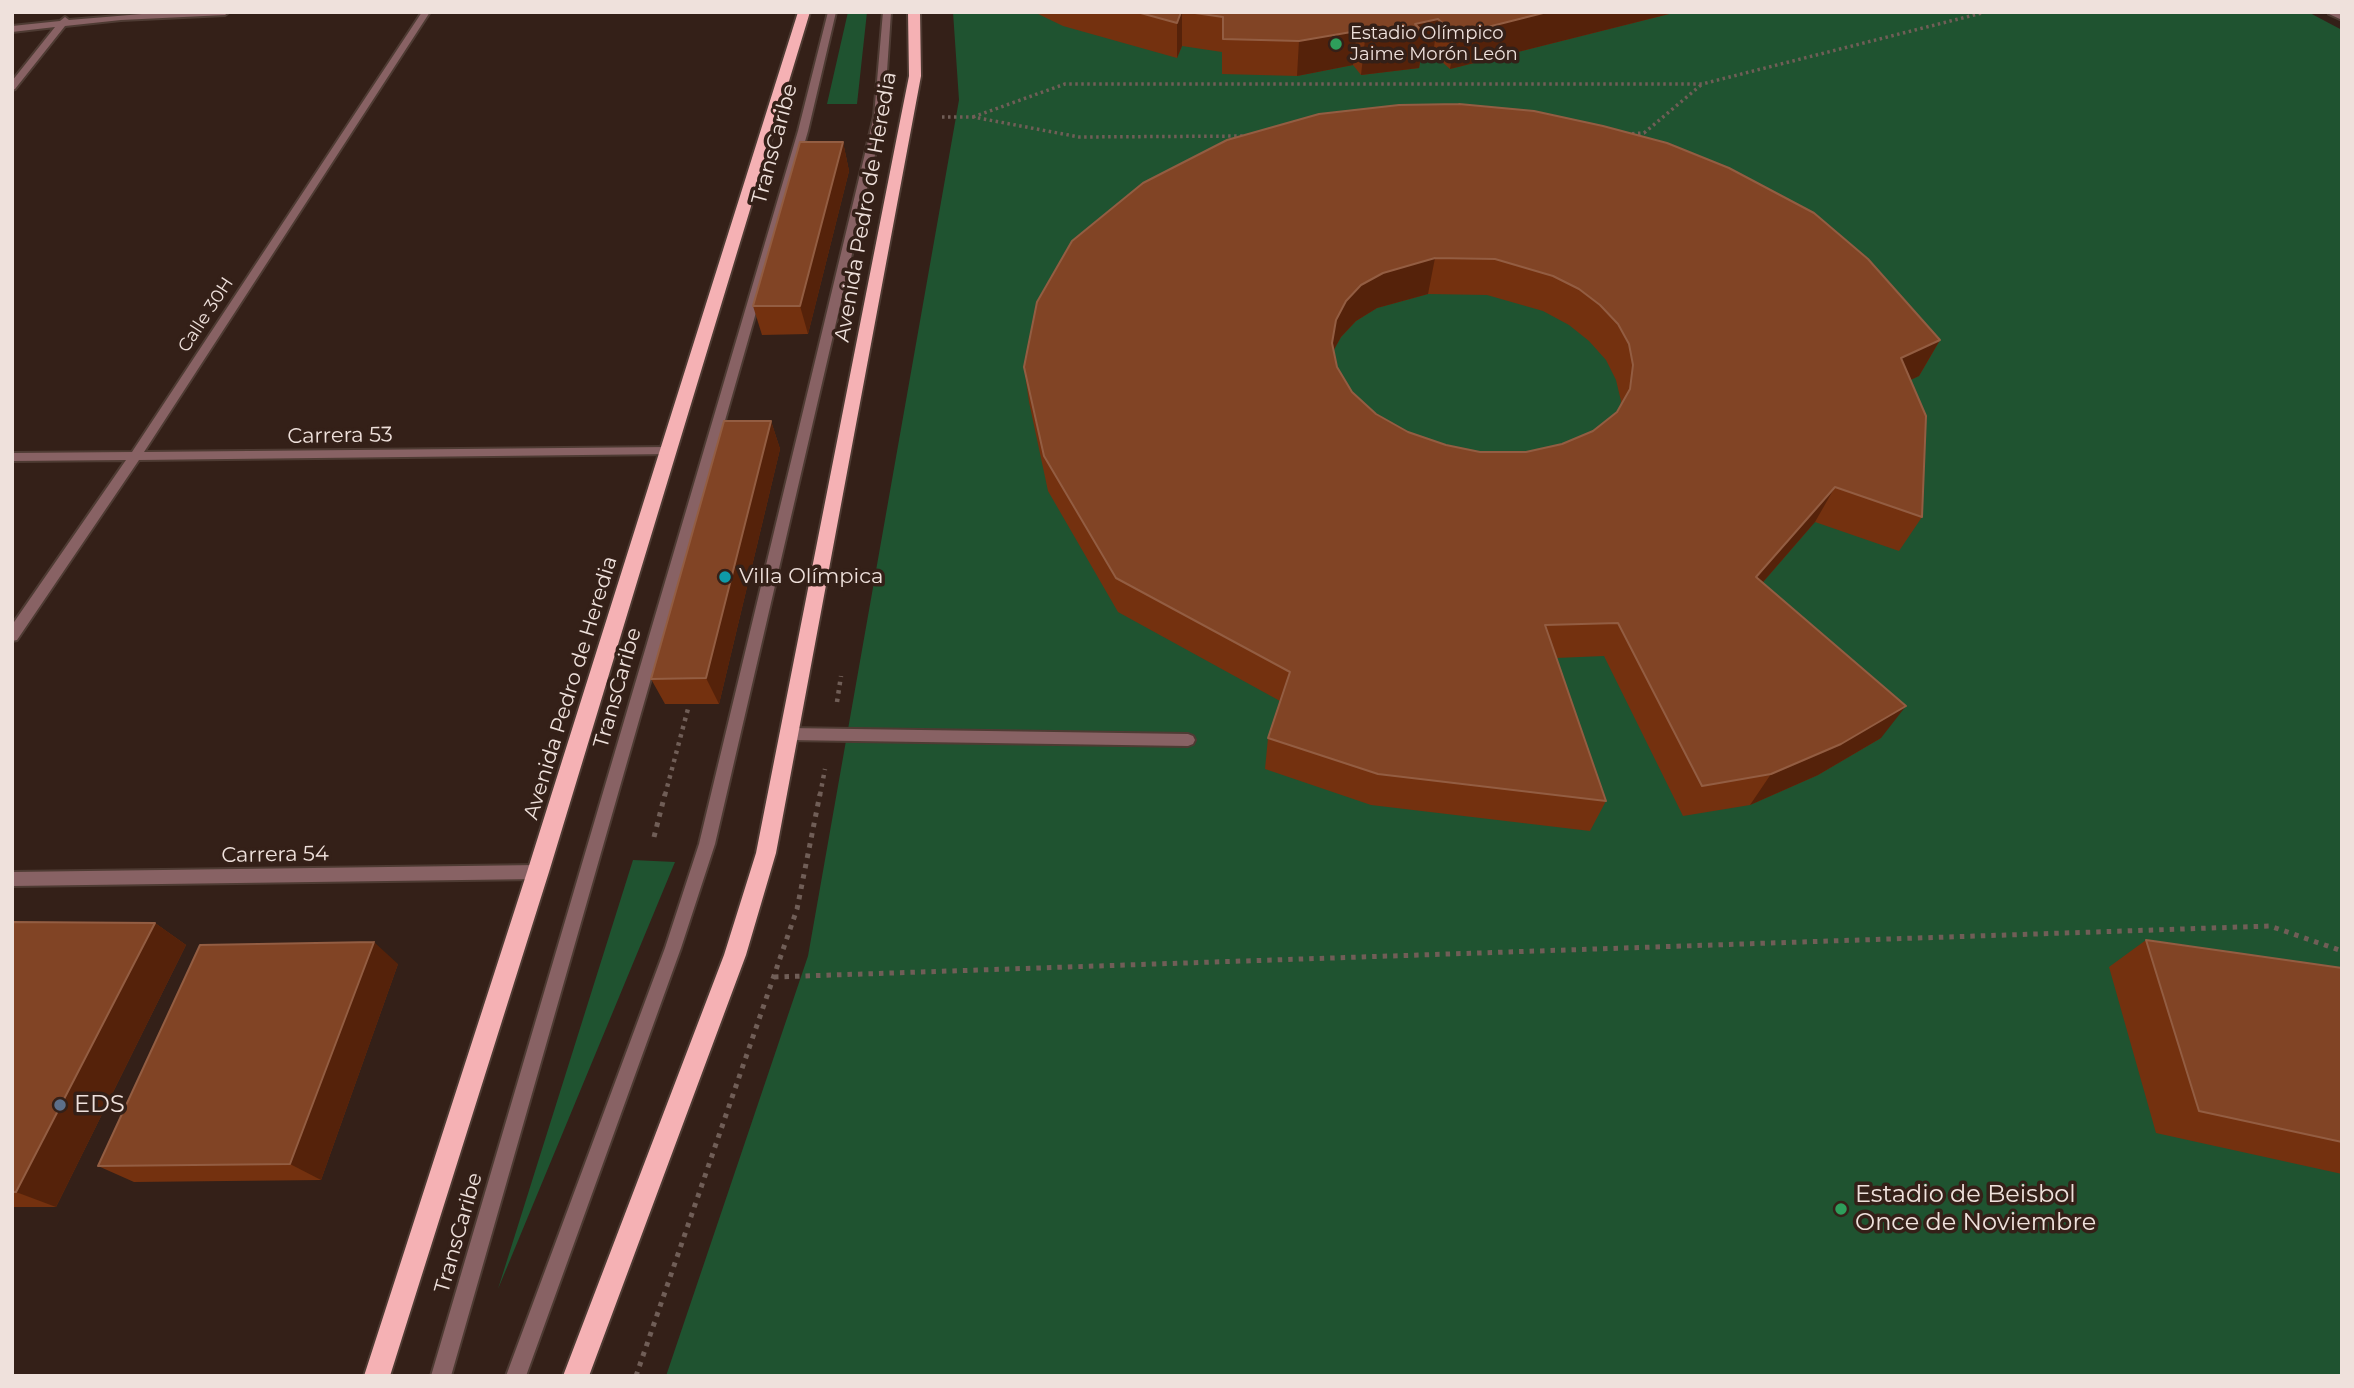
<!DOCTYPE html>
<meta charset="utf-8">
<style>
body{margin:0}
#map{position:relative;width:2354px;height:1388px;overflow:hidden;background:#342018;font-family:Montserrat,sans-serif}
canvas{display:block}
.frame{position:absolute;inset:0;border:14px solid #efe1dc;pointer-events:none}
</style>
<div id="map">
<canvas width="2354" height="1388"></canvas>
<div class="frame"></div>
</div>
<script>
const context = document.querySelector('canvas').getContext('2d');
context.lineJoin = 'round';
function fill(path, color) {
  context.fillStyle = color;
  context.fill(path, 'evenodd');
}
function shape(rows) {
  const path = new Path2D();
  for (const r of rows) {
    path.moveTo(r[0], r[1]);
    for (let i = 2; i < r.length; i += 2) path.lineTo(r[i], r[i + 1]);
  }
  return path;
}
function trace(path, color, width, dash) {
  context.strokeStyle = color;
  context.lineWidth = width;
  context.lineCap = dash ? 'butt' : 'round';
  context.setLineDash(dash || []);
  context.stroke(path);
}
function label(font, color, halo, rows, align = 'center') {
  context.font = font + ' Montserrat,sans-serif';
  context.lineWidth = 7;
  context.setLineDash([]);
  context.textBaseline = 'middle';
  context.strokeStyle = halo;
  context.fillStyle = color;
  for (const [text, x, y, turn = 0] of rows) {
    context.save();
    context.translate(x, y);
    context.rotate((+turn || 0) * Math.PI / 180);
    context.textAlign = isNaN(turn) ? turn : align;
    if (halo) context.strokeText(text, 0, 0);
    context.fillText(text, 0, 0);
    context.restore();
  }
}
fill(shape([
 [848,12,867,12,857,104,827,104],
 [953,12,2308,12,2342,30,2342,1376,666,1376,808,956,959,100],
 [633,860,675,862,498,1289]
]), '#1f5330');
const service = shape([
 [828,12,836,12,808,131,451,1376,431,1376,798,131,828,12],
 [883,12,891,12,884,116,715,844,681,948,526,1376,506,1376,665,948,699,844,874,116,883,12],
 [788,728,1188,734,1193,736,1195,740,1193,744,1188,746,788,740,783,738,781,734,783,730,788,728]
]);
const minor = shape([
 [166,12,229,12,225,15,121,20,65,26,15,89,12,90,12,81,55,27,12,32,12,26,60,21,65,17,69,20,166,12],
 [422,12,430,12,144,452,668,447,674,451,672,454,139,460,17,640,12,641,12,625,126,460,12,461,12,453,132,452,422,12],
 [538,865,543,867,546,872,543,877,538,879,12,886,12,872,538,865]
]);
const tertiary = shape([
 [2328,12,2342,14,2342,20,2329,14,2328,12]
]);
const trunk = shape([
 [798,12,810,12,549,872,390,1376,364,1376,527,872,798,12],
 [908,12,920,12,921,76,776,853,746,955,589,1376,563,1376,724,955,756,853,901,116,909,76,908,12]
]);
trace(service, '#4e3b33', 4);
trace(minor, '#4e3b33', 4);
trace(tertiary, '#4e3b33', 4);
trace(trunk, '#4e3b33', 4);
trace(shape([
 [942,117,973,117,1079,137,1247,136],
 [973,117,1065,84,1702,84,1986,12],
 [1626,134,1644,133,1701,85]
]), '#705e57', 3.5, [2.5, 3.5]);
trace(shape([
 [837,702,841,676],
 [665,795,689,705],
 [820,795,825,769]
]), '#705e57', 4.5, [3.5, 5]);
trace(shape([
 [654,837,665,794],
 [774,977,2270,926,2342,951],
 [636,1376,797,909,820,794]
]), '#705e57', 5, [4.5, 6]);
fill(service, '#886264');
fill(minor, '#886264');
fill(tertiary, '#886264');
fill(trunk, '#f5b1b4');
fill(shape([
 [1034,12,1677,12,1450,69,1433,54,1421,56,1419,68,1361,75,1353,65,1297,76,1222,74,1222,52,1182,46,1177,58,1063,26],
 [843,142,849,171,808,334,762,335,753,306],
 [1143,183,1940,340,1919,376,1910,380,1922,517,1899,551,1815,522,1763,582,1881,738,1818,775,1750,805,1683,816,1604,656,1556,658,1606,801,1590,831,1371,805,1265,769,1268,738,1280,701,1118,612,1048,491,1029,402,1024,367],
 [1428,294,1487,295,1543,311,1569,325,1589,341,1606,360,1616,380,1621,401,1620,407,1617,412,1593,431,1562,444,1526,452,1480,452,1446,445,1408,432,1376,414,1352,392,1337,367,1333,351,1341,337,1356,321,1377,308],
 [771,421,780,449,719,704,665,704,651,679],
 [12,922,155,923,186,945,56,1207,12,1207],
 [2146,940,2342,968,2342,1174,2156,1133,2109,967],
 [398,964,321,1180,134,1182,98,1166]
]), '#74310f');
fill(shape([
 [1182,12,1182,46,1177,58,1177,23],
 [1547,12,1677,12,1450,69,1456,35],
 [1438,19,1433,54,1421,56,1419,68,1361,75,1365,40,1415,24],
 [1357,31,1353,65,1297,76,1299,41],
 [843,142,849,171,808,334,800,306],
 [1435,258,1428,294,1377,308,1356,321,1341,337,1331,355,1332,343,1336,320,1346,301,1361,285,1383,273],
 [1940,340,1919,376,1880,394,1901,358],
 [771,421,780,449,719,704,706,678],
 [1835,487,1815,522,1738,611,1756,577],
 [1906,706,1881,738,1818,775,1750,805,1771,774],
 [155,923,186,945,56,1207,16,1192],
 [374,942,398,964,321,1180,290,1164]
]), '#55220a');
const building = shape([
 [1137,12,1181,12,1177,23,1137,12],
 [1188,12,1547,12,1456,35,1438,19,1415,24,1424,33,1365,40,1357,31,1299,41,1223,39,1223,17,1188,12],
 [1459,104,1534,111,1603,126,1667,143,1729,168,1814,213,1868,259,1940,340,1901,358,1926,416,1922,517,1835,487,1756,577,1906,706,1841,744,1771,774,1702,786,1618,623,1545,625,1606,801,1378,774,1268,738,1290,672,1116,578,1044,456,1024,367,1037,302,1072,241,1143,183,1227,140,1319,114,1399,105,1459,104],
 [1435,258,1495,259,1553,276,1579,289,1600,305,1618,324,1629,344,1633,365,1630,389,1617,412,1593,431,1562,444,1526,452,1480,452,1446,445,1408,432,1376,414,1352,392,1337,367,1332,343,1336,320,1346,301,1361,285,1383,273,1435,258],
 [800,142,843,142,800,306,753,306,800,142],
 [724,421,771,421,706,678,651,679,724,421],
 [12,922,155,923,16,1192,12,1192,12,922],
 [2146,940,2342,968,2342,1142,2199,1111,2146,940],
 [374,942,290,1164,98,1166,200,945,374,942]
]);
fill(building, '#814425');
trace(building, '#935d42', 2);
for (const [x, y, r, color] of [
 [1336,44,7,"#2e9e5b"],
 [725,577,7,"#0f9aa8"],
 [60,1105,7,"#5c6f8a"],
 [1841,1209,7,"#2e9e5b"]
]) {
  const dot = new Path2D();
  dot.arc(x, y, r, 0, 2 * Math.PI);
  context.fillStyle = color;
  context.fill(dot);
  trace(dot, '#342018', 2.5);
}
label('18px', '#efe1dc', '#342018', [
 ["Estadio Olímpico",1350,34],
 ["Jaime Morón León",1350,55]
], 'left');
label('18px', '#efe1dc', '#342018', [
 ["Calle 30H",206,315,-57]
]);
label('21px', '#efe1dc', '#342018', [
 ["TransCaribe",775,144,-75],
 ["Avenida Pedro de Heredia",866,207,-80],
 ["Carrera 53",340,436,-1],
 ["Avenida Pedro de Heredia",571,688,-73],
 ["TransCaribe",618,688,-74],
 ["Carrera 54",275,855,-1],
 ["TransCaribe",459,1233,-74]
]);
label('21px', '#efe1dc', '#342018', [
 ["Villa Olímpica",739,577]
], 'left');
label('24px', '#efe1dc', '#342018', [
 ["EDS",74,1105],
 ["Estadio de Beisbol",1855,1195],
 ["Once de Noviembre",1855,1223]
], 'left');
</script>
